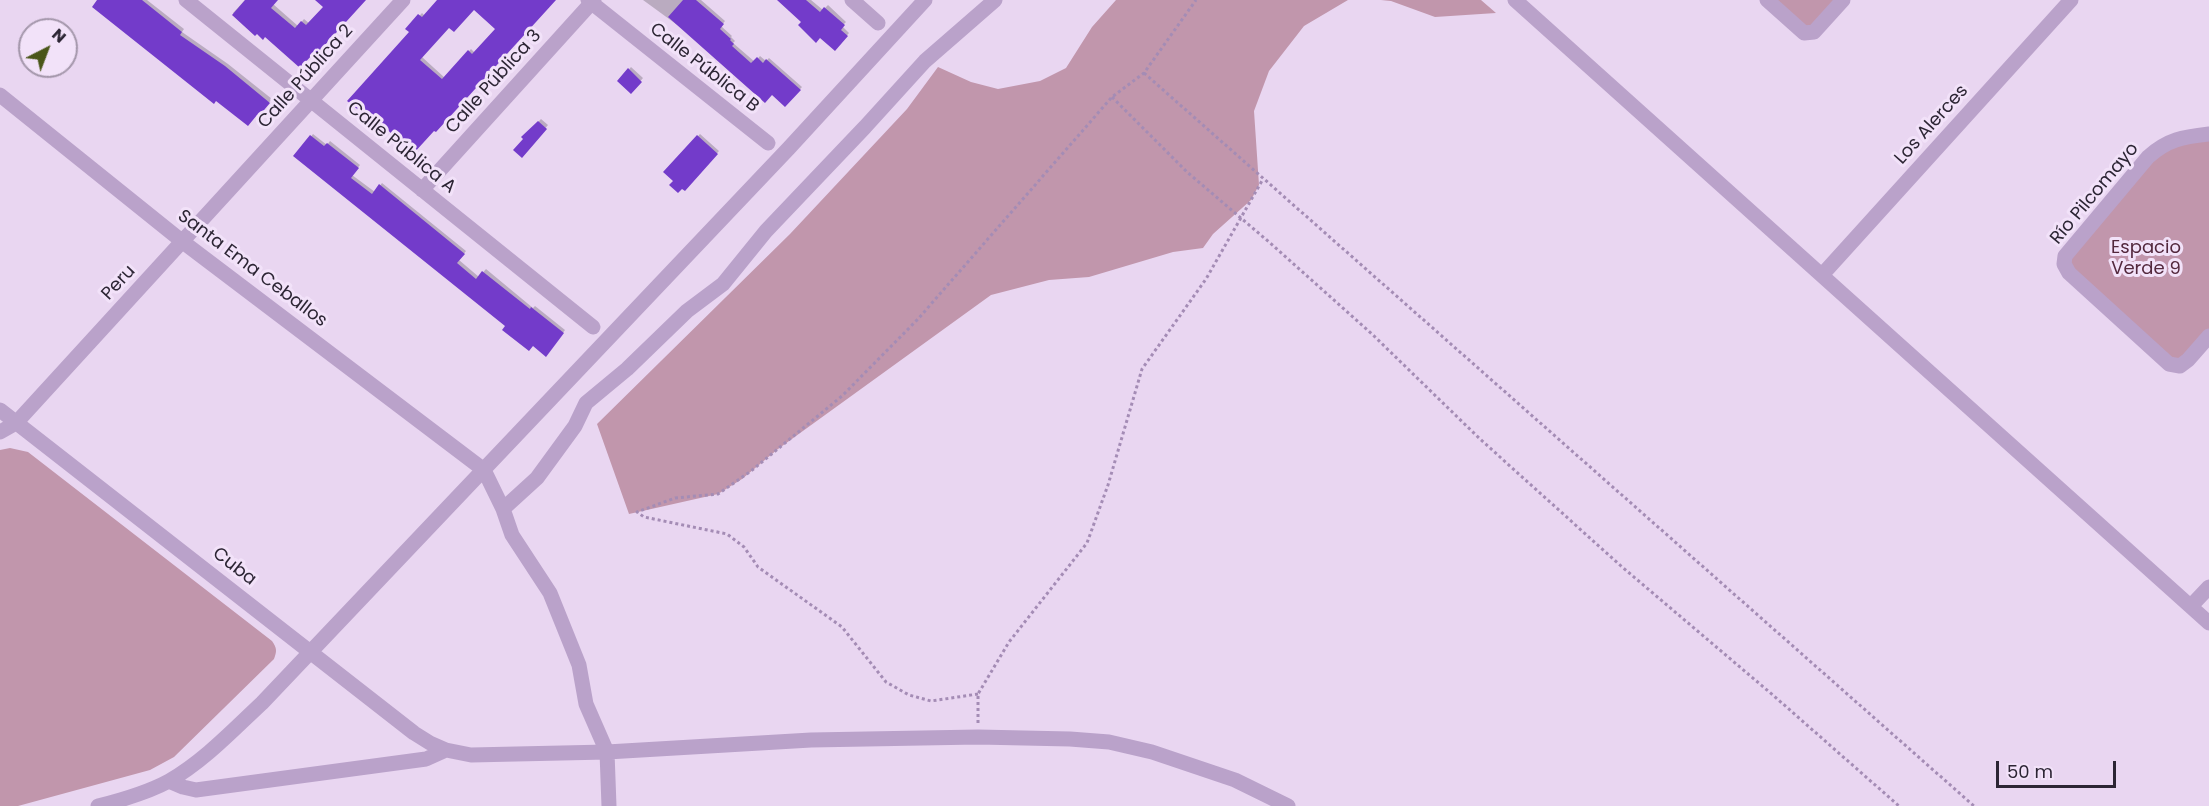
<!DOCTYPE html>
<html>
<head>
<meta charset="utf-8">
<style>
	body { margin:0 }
	#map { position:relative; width:2209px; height:806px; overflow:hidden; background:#e9d6f1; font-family:Poppins,sans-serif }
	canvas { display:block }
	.north { position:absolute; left:18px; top:18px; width:60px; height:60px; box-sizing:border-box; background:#f2e2f9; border:2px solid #a396aa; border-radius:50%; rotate:42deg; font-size:16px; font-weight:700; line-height:24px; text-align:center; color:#2c2534 }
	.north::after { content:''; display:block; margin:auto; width:21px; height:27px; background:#4a5619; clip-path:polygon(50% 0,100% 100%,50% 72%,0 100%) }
	.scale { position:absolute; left:1996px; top:761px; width:120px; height:27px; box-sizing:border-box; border:3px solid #2c2534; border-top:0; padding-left:8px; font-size:18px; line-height:21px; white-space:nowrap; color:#2c2534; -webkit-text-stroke:4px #f2e2f9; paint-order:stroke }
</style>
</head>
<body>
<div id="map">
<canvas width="2209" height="806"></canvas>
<div class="north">N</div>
<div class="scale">50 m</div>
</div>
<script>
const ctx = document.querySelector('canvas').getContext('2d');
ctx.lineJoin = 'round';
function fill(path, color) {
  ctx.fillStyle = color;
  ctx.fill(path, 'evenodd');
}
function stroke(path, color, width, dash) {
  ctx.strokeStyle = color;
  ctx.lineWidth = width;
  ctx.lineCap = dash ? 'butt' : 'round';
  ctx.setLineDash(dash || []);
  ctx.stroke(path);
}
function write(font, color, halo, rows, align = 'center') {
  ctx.font = font + ' Poppins,sans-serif';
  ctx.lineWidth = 6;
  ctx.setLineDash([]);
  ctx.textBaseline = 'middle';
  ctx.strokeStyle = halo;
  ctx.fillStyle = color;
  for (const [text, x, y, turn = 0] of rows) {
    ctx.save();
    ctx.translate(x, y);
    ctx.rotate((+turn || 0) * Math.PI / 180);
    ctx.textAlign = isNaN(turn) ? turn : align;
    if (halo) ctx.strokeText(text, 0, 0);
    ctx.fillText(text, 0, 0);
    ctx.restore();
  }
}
fill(new Path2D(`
	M1116,0H1348L1304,26L1269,71L1254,111L1259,185L1251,200L1213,234L1203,248L1173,252L1089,277L1049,280L991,295L778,449L742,479L718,494L629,514L597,424L790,234L907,109L938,67L971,82L998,89L1040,81L1066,68L1092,27Z
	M1381,0H1481L1496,13L1435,17L1391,1Z
	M1767,0H1843L1814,32Z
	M2209,134V336L2180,366L2069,273L2065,256L2148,157Z
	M10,448L28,452L272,641C277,648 277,651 274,659L174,757L150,770L18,806H0V450Z`), '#c196ac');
fill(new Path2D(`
	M99,0H147L184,29L182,32L228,64L272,99L261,112Z
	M245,0H277L273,4L298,26L304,19L310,24L325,7L321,0H364L318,52L257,32L255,34L233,13Z
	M439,0H552L438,128L411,32L408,29L422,13L425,16ZM474,8L497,29L475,53L471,49L445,78L422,57L450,26Z
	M643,0H701L725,21L721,26L732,36L731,37L735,41L733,43L755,62L760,56L766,61L769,58L802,87L785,105L772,94Z
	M779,0H811L823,10L828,5L846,22L842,26L849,33L835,49Z
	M631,67L643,78L631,92L619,81Z
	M541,119L548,125L522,156L524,137Z
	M313,134L327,145L330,141L360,165L352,175L375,192L382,183L466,251L459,260L479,277L486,269L533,308L535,306L565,330L548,353L507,325L295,156Z
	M700,134L719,151L684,189L665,172Z`), '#0003');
fill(new Path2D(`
	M97,0H142L182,32L180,35L225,66L270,103L259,116L257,115L248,126L216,101L214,104L92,7Z
	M245,0H278L271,8L295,28L301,21L306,25L323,7L315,0H366L315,56L313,54L300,68L265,37L263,40L257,34L255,36L232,15Z
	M437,0H556L436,132L434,131L413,154L376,119L374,122L347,101L409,32L405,29L418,14L422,17ZM474,10L495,29L472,54L468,50L442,79L420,60L449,28L454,32Z
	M683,0H696L724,24L720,29L731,39L730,40L734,44L732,46L751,63L757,57L763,63L766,59L801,90L785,107L772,95L765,103L668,17Z
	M777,0H806L820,12L824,7L845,25L841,30L848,36L835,51L820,38L816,43L798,25L801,22Z
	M628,68L642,82L631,94L617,81Z
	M538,121L547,129L522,158L513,150L523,139L521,137Z
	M310,135L324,146L327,143L359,168L351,178L372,194L379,184L465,254L457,263L476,279L482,271L530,309L531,307L564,333L546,357L533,346L529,351L502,330L505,326L293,156Z
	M697,135L718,154L685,191L682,189L678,193L669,185L673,181L663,172Z`), '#733bca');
stroke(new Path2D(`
	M1144,73L1974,806
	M1112,97L1187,172L1269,242L1373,335L1480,439L1621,566L1774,696L1899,806
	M978,694L931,701L909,695L886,682L842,627L758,567L744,547L727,534L644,517L637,512L675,498L718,494L751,471L842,396L918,319L1112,97L1144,73L1196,0
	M978,723V694L1009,642L1087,543L1108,485L1142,369L1206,279L1263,179`), '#a48cb5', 3, [3, 3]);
stroke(new Path2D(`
	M186,0L593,327
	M588,0L768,143
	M852,0L878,23
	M1515,0L2209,623
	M1767,0L1804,33L1814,32L1843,0
	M0,95L183,242L484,470L503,509L512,535L550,593L579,665L586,704L607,752L609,806
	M2209,134C2183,137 2168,139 2148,157L2065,256L2064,264L2069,273L2169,364L2180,366L2188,360L2209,336
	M422,190L594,0
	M1822,275L2071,0
	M0,410L414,733L430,743L446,750L471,755L607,752L811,740L978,737L1070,739L1109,742L1152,752L1235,780L1288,806
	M0,432L16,423L403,0
	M503,509L537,478L575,426L586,403L627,369L687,311L723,284L766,231L865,127L925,61L995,0
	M2191,606L2209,587
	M169,781L183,787L196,790L426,759L446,750
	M98,806C122,800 147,793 169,781C204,761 233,730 262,703L789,148L925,0`), '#baa2ca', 15);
write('18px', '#2c2534', '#f2e2f9', [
	["Calle Pública B",704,68,38],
	["Calle Pública 2",306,77,-48],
	["Calle Pública 3",494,82,-48],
	["Los Alerces",1932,125,-48],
	["Calle Pública A",401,148,39],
	["Río Pilcomayo",2095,194,-50],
	["Santa Ema Ceballos",252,269,37],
	["Peru",119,283,-47],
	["Cuba",234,567,38]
]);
write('18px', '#53283d', '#f2e2f9', [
	["Espacio",2146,248],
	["Verde 9",2146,269]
]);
</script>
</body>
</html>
